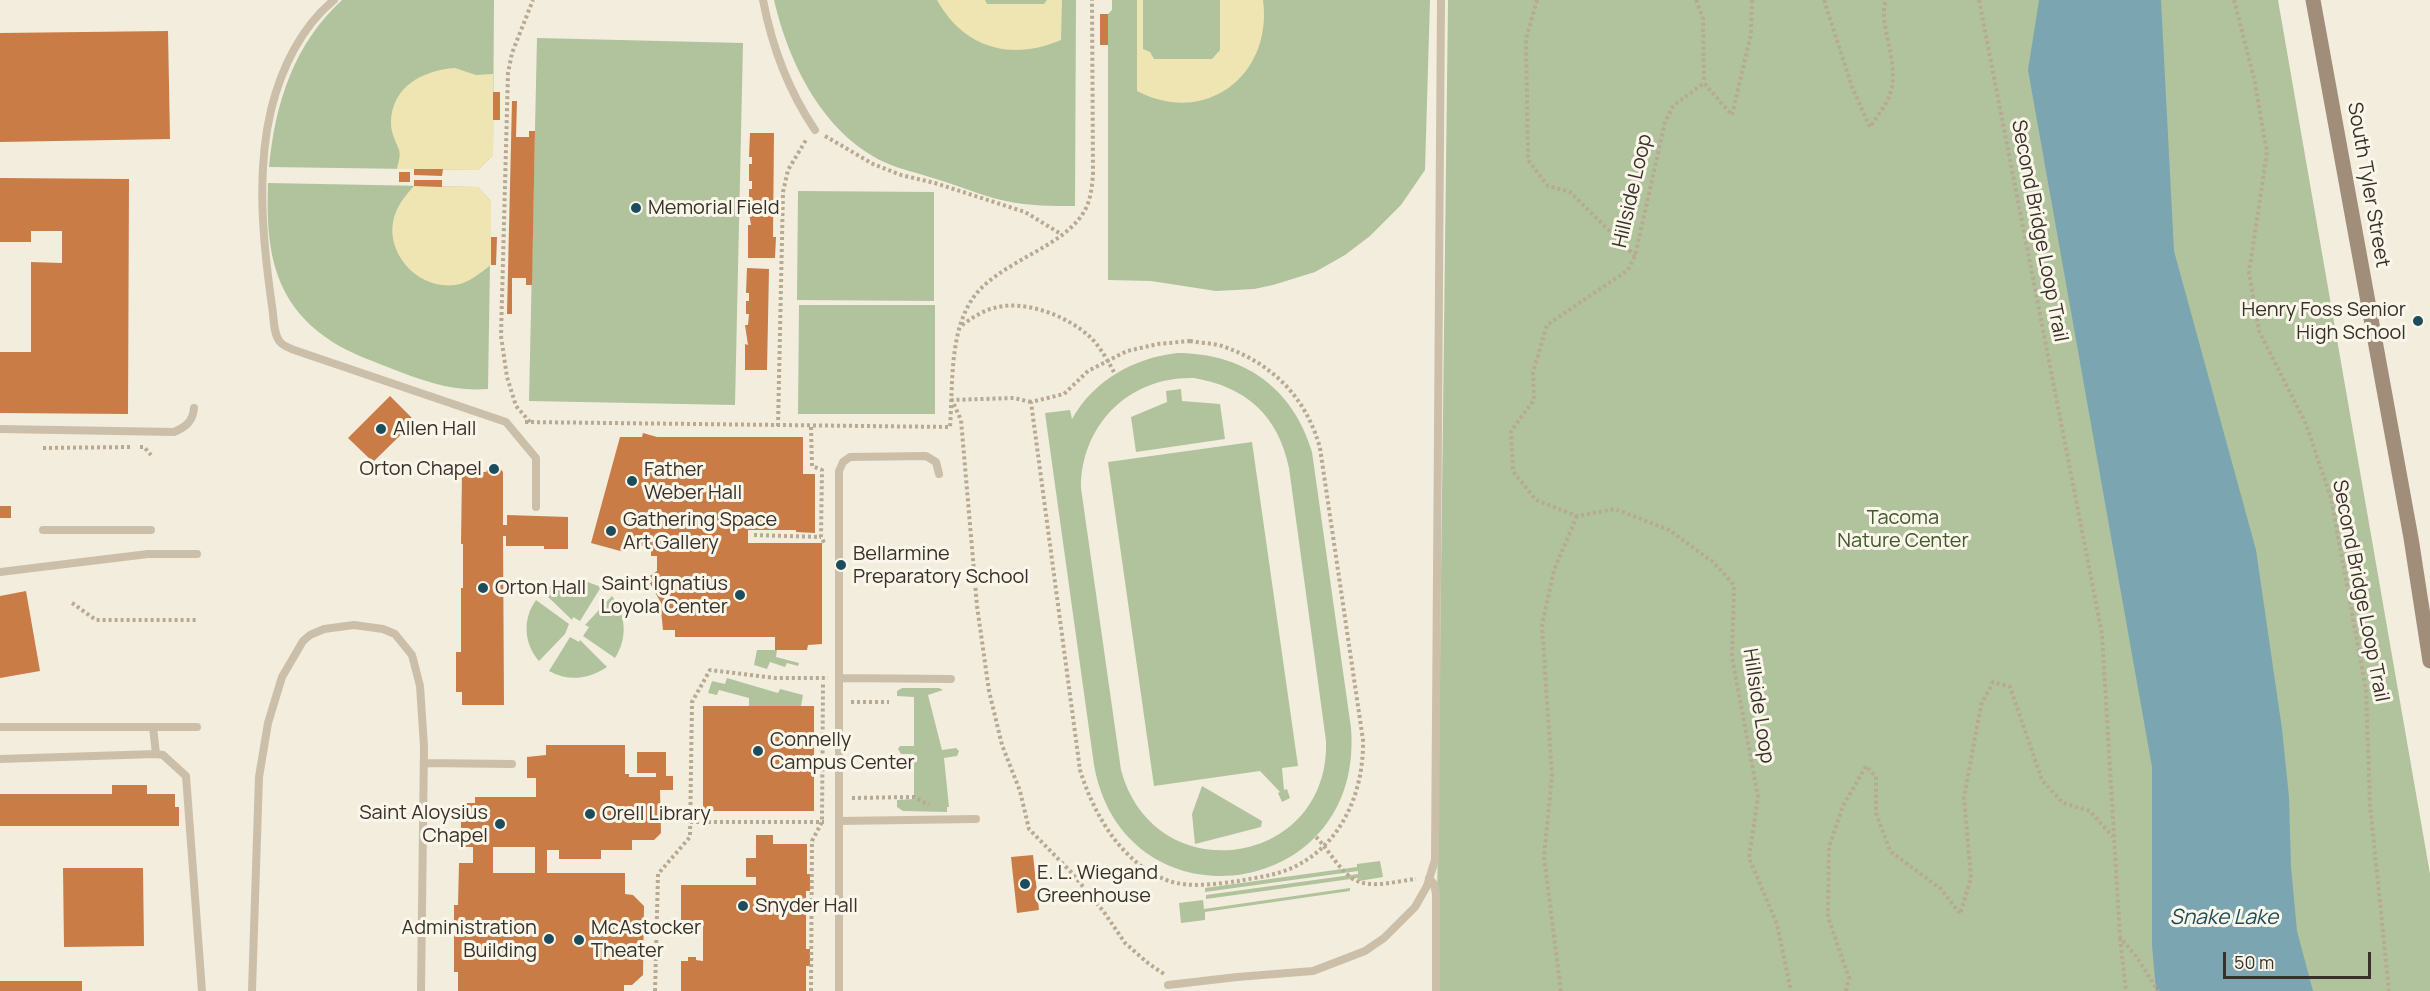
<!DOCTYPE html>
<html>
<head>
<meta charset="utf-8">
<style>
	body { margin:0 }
	#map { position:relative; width:2430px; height:991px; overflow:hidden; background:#f3eddd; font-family:Manrope,sans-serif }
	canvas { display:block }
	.scale { position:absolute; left:2223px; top:952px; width:148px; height:27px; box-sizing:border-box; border:3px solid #393129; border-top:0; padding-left:8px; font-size:18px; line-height:21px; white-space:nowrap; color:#393129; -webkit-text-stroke:4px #faf6ea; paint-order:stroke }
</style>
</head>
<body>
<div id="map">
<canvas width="2430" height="991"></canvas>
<div class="scale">50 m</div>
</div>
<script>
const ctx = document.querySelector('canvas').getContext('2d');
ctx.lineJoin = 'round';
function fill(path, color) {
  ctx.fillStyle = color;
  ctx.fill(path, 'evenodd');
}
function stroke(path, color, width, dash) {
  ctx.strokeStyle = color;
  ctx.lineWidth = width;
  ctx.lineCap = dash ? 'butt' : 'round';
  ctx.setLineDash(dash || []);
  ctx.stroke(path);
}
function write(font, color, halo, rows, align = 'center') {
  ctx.font = font + ' Manrope,sans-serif';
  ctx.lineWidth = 6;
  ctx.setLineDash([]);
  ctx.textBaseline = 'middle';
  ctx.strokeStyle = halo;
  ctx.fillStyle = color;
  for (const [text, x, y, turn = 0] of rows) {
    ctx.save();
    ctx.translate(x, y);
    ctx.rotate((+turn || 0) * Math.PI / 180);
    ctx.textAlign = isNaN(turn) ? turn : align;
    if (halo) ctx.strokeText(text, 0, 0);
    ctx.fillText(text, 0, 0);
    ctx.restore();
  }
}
fill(new Path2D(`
	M342,0H494L493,155L478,170L269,167C275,103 294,44 342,0Z
	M774,0H1076L1075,206C1052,206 1029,206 1006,201C982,196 960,186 936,179C919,173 901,170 884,162C823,133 789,64 774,0Z
	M1112,0H1430L1425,170L1401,205L1370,236L1345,255L1315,272L1273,285L1254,289L1216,291L1151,281L1108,280V14L1112,10Z
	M1448,0H2278L2430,874V991H1436Z
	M537,38L743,43L735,405L529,401Z
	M268,183L478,187L491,201L488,389C453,392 423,381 390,368C368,359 343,351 324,336C271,297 266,244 268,183Z
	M798,191L934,192V301L797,300Z
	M799,305H935V414H798Z
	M1177,353C1244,353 1293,388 1312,452L1351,728C1365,902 1124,933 1094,765L1045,413L1070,410L1072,419C1094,380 1134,358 1177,353ZM1194,378C1246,387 1278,415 1289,468L1326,741C1330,868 1154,893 1121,770L1081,488C1081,424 1130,376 1194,378Z
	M1181,389L1182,401L1220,404L1225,439L1136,452L1131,417L1167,402L1166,391Z
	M1252,442L1298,766L1282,768L1284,790L1287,789L1290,798L1282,802L1278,793L1280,792L1260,771L1154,786L1108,462Z
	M569,581H585L601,587L580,621L573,617L572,620L543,592L552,586Z
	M612,596C626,615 628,638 615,658L583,636L589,627L585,625Z
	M536,600L569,624L565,634L539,661C524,644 522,619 536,600Z
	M570,637L579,642L580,640L607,667C589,679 569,682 549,671Z
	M757,650H777L776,657L799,663L798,666L787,663L785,667L770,662L767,669L754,665Z
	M727,678L778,693L780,689L803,695L801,706H749V698L719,690L717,695L708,693L712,681L725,684Z
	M902,688H939L943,690L928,695L942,750L956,748L959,751L957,756L944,758L949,807H947V812L903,811L897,807V800L914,799V754H901L898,749L900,746H914V697L897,696V691Z
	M1202,786L1262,821L1261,827L1195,844L1192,814Z
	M1380,861L1383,877L1359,881L1358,878L1206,899V895L1358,874V871L1205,892V888L1357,867V864Z
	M1350,888V891L1205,912V920L1181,923L1179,903L1203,900L1204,909Z`), '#b0c39d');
fill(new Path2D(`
	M937,0H985L987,4H1044L1047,0H1062L1061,40C1012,61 964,49 937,0Z
	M1137,0H1143V49L1150,52L1154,59H1212L1220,50V0H1263C1273,75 1206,127 1137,91Z
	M455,68L476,75L493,74V155L478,170L397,169C398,163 401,156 399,150C396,141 391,134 391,123C391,87 423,70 455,68Z
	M414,186L478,187L491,201V265C480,273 469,283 455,285C420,290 387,256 393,222C396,207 404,197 414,186Z`), '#efe5b3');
fill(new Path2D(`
	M2039,0H2161L2174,251L2256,550L2282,729L2289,797L2291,867L2297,931L2313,991H2156L2152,945V767L2028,70Z`), '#7ba6b1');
fill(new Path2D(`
	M1100,14H1108V45H1100Z
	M168,31L170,139L0,142V33Z
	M493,92H500V120H493Z
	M512,101H517L516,137H529V131H535L532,285H526V278H512V314H507Z
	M750,133H774L773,237H776L775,258H748V225H751L749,213H751V204H749V189H752V181H749V164H752V157H749Z
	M414,169H443L442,176L414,175Z
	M399,172H410V182H399Z
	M0,178L129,179L128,414L0,413V352H31V262L62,263V231H31V242H0Z
	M414,180H442V187L414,186Z
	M491,237H497L496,265H491Z
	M747,268L769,269L767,370H745V344L748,345L745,325H748L749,314H746V301H749V293H746Z
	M390,396L415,421L373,462L348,438Z
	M643,433L657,437H803V474H815V533L796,532V530H748V543H822V644L808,645L807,650H775V637H675V630H663L660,601L647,578L657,571V556H651V549L648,546L625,545L624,552L591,543L620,437H642Z
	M490,465H497L503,472V525H507V515L568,517V549H544V546H506V536H503L504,705H462V692H456V652H461V588H463V544H461L462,472H486Z
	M0,506H11V518H0Z
	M26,591L40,671L0,678V596Z
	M703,706H814V811H703Z
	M546,745H625V774H629V777H656V773H637V752H666V776H673V790H660L661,833L654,840H632V850H601V859H559V850H547V873H625V894L633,895L644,906L643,975L632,985H624V991H458V972H454V905H458L459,863H473V847H461V803H475V797H536V778H527V757L546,755ZM493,847H535V873H493Z
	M112,785H147V794H175V807H179V826H0V794H112Z
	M756,835H773V844H807V874H810V891H806V949H810V966H806V991H681V961H688V957H696V960L703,961V920H697V924L688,923V920H681V885H756V877H746V858H756Z
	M1033,855L1039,910L1017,913L1011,857Z
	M63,868H143L144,946L64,947Z
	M0,981H82V991H0Z`), '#c97c46');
stroke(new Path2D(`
	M1537,0L1526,39L1528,160L1548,186L1570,192L1635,256
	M1696,0L1703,19L1704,83
	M1752,0L1751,34L1732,115L1704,83L1673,106L1665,122L1635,256L1628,270L1547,325L1533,372L1534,400L1511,431L1513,471L1536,500L1577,516L1615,509L1669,530L1713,562L1734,585L1732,657L1758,797L1749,858L1777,924L1791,991
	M1824,0L1852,87L1870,127C1876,117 1887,105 1890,94C1901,63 1877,24 1886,0
	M1979,0L2102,634L2120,937L2138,959L2158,991
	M2234,0L2254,78L2267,152L2249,273L2259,331L2306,424L2331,498L2366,690L2370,804L2389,991
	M825,136L873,164L901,175L935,183L1025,212L1061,234
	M962,325C972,318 982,311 994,308C1024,299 1067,316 1089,336C1100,346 1108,361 1115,374
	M1190,341C1200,343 1212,343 1222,346C1272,363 1306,397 1320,448L1363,740C1364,794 1340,849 1287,870C1271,876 1254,878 1238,881C1217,884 1190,888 1169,881C1122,864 1094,815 1080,770L1031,402L1064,394L1088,371L1127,351L1158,344Z
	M1031,402L1014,398L952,400L961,420L977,606L989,691L1002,745L1020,791L1029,829L1071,872L1104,912L1125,943L1149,964L1164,974
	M525,422L950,427C953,387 949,336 971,301C995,262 1064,249 1085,210C1091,199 1092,186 1093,174L1092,0
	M530,422L516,406L507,377L501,336L508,73L512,53L533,0
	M778,426L783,192L788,170L806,140
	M811,427L812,466L822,470L821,537L825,544
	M140,447H144L151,455
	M43,448L130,447
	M754,535L821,537
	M72,603L96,620H197
	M851,702H889
	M852,798L914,797L929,805
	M690,822H824
	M1316,837C1327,848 1335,863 1347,874C1364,892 1394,881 1416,879
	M2120,938L2126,991
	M655,991L658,874L690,837L692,702L710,670L775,678H828
	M811,991L812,841L822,822L823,683
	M1561,991L1544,857L1552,776L1542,625L1554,570L1577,516
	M1846,991L1849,978L1828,917L1829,847L1843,806L1866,766L1876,777V813L1890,851L1941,889L1960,914L1971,878L1964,797L1981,705L1993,682L2010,687L2042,780L2063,803L2090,811L2113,837`), '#b8a993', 4, [3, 3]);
stroke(new Path2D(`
	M334,0C301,27 281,69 271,110C256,173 263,243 272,306C274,317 273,334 280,342C284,347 294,350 300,352L506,422L536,458V507
	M763,0C772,47 788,90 815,130
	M0,429L174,432C186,427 193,421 194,408
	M43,530H151
	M0,572L148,554H197
	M839,678L951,679
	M0,727H197
	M153,727L156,754
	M0,759L156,754L163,755L186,776L202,991
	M424,763L512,764
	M839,821L976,819
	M1429,878L1434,884L1436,894V991
	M1168,985L1237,977L1313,971L1365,951L1384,938L1415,907L1427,886L1435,860L1441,0
	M252,991L259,777L268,723L282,677L303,641L310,635L324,629L354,625L383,629L395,634L412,655L420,686L424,746L421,991
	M839,991V471L843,462L850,457L926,456L936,462L939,474`), '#ccbfa9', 8);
stroke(new Path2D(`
	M2313,0L2411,538L2430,661`), '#a08e7a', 15);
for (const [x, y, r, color] of [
	[636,208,6,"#1d4d5c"],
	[2418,321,6,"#1d4d5c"],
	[381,429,6,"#1d4d5c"],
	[494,469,6,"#1d4d5c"],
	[632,481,6,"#1d4d5c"],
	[611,531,6,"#1d4d5c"],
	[841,565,6,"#1d4d5c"],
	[483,588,6,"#1d4d5c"],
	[740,595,6,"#1d4d5c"],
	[758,751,6,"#1d4d5c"],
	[590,814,6,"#1d4d5c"],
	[500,824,6,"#1d4d5c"],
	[1025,884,6,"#1d4d5c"],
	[743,906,6,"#1d4d5c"],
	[549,939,6,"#1d4d5c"],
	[579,940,6,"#1d4d5c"]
]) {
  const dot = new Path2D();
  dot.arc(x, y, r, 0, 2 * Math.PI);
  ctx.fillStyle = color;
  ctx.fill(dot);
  stroke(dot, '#faf6ea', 2);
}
write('20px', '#393129', '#faf6ea', [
	["South Tyler Street",2368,185,80],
	["Hillside Loop",1633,191,-77],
	["Second Bridge Loop Trail",2039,231,79],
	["Second Bridge Loop Trail",2360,591,79],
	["Hillside Loop",1758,706,81]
]);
write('20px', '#393129', '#faf6ea', [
	["Memorial Field",648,208],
	["Henry Foss Senior",2406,310,"right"],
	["High School",2406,333,"right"],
	["Allen Hall",393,429],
	["Orton Chapel",482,469,"right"],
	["Father",644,470],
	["Weber Hall",644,493],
	["Gathering Space",623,520],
	["Art Gallery",623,543],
	["Bellarmine",853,554],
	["Preparatory School",853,577],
	["Saint Ignatius",728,584,"right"],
	["Loyola Center",728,607,"right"],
	["Orton Hall",495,588],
	["Connelly",770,740],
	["Campus Center",770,763],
	["Saint Aloysius",488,813,"right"],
	["Chapel",488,836,"right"],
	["Orell Library",602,814],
	["E. L. Wiegand",1037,873],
	["Greenhouse",1037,896],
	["Snyder Hall",755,906],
	["Administration",537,928,"right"],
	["Building",537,951,"right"],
	["McAstocker",591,928],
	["Theater",591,951]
], 'left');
write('20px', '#40582c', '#faf6ea', [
	["Tacoma",1903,518],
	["Nature Center",1903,541]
]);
write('italic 21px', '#1d4d5c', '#faf6ea', [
	["Snake Lake",2224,918]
]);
</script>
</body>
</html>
